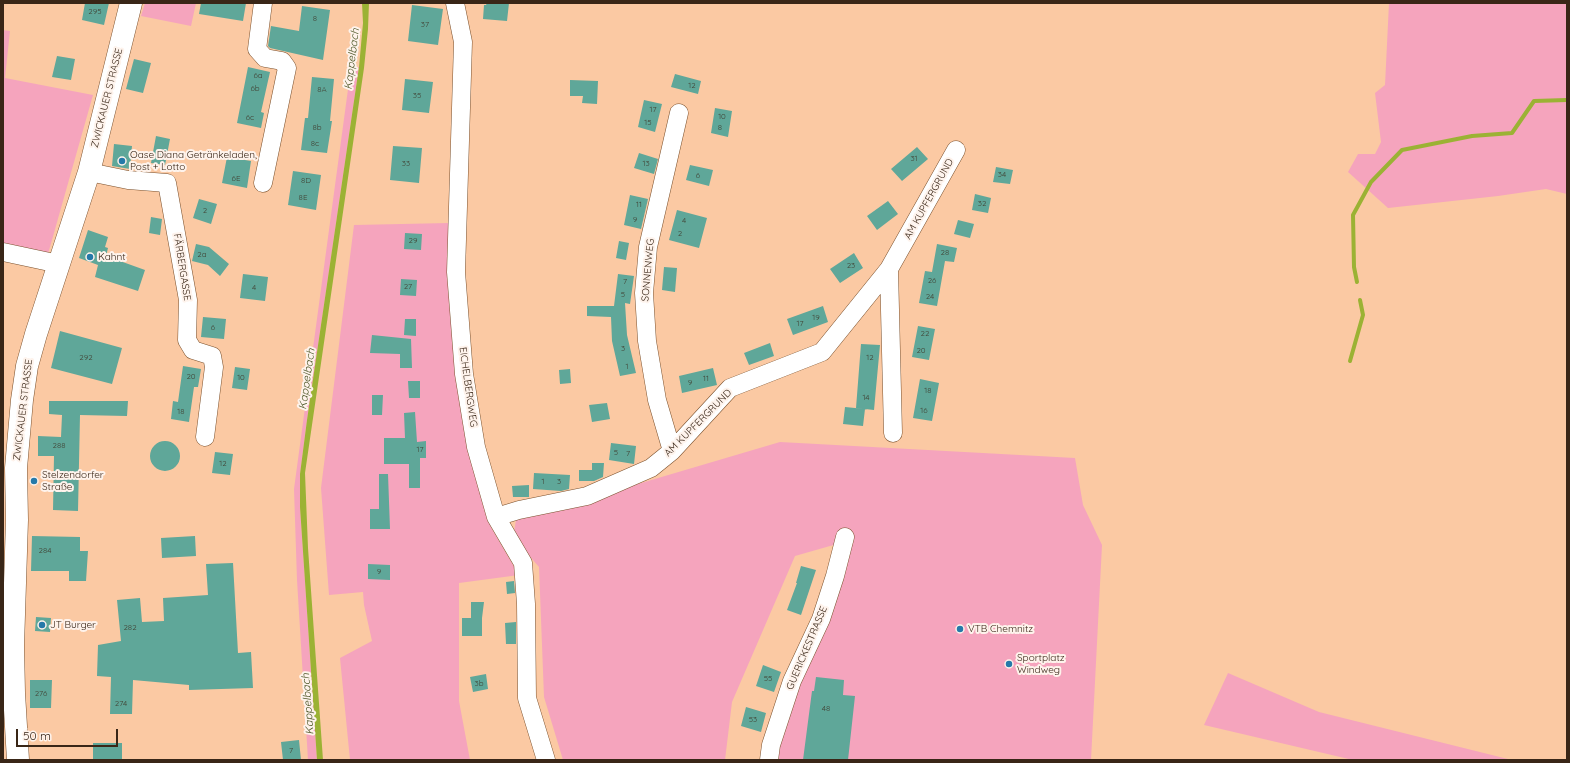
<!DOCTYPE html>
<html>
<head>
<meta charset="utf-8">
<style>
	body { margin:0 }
	#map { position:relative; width:1570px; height:763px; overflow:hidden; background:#fbc9a3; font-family:Quicksand,sans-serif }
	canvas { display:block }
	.frame { position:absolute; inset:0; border:4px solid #392617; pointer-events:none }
	.scale { position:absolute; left:16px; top:729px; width:102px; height:18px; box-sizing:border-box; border:2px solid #392617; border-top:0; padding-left:5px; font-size:12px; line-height:14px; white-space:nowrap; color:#392617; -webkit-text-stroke:3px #fef3ec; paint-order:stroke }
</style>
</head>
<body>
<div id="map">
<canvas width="1570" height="763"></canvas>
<div class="frame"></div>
<div class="scale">50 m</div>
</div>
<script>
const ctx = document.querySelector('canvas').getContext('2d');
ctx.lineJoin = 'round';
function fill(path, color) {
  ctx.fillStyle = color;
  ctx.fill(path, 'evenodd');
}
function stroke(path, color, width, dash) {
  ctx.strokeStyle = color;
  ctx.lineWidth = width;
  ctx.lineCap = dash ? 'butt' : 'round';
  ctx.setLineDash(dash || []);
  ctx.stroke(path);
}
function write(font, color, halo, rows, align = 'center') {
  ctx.font = font + ' Quicksand,sans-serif';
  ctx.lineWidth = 4;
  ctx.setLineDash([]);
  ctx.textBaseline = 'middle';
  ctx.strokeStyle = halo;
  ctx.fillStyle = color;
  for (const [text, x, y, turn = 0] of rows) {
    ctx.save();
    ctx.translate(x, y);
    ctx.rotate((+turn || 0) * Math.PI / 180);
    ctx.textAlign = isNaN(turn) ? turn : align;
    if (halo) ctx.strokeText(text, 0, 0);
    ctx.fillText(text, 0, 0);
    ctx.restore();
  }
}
fill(new Path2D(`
	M145,3H196L191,26L141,16Z
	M1389,3H1567V194L1546,189L1498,196L1388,208L1348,172L1358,154H1375L1381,142L1375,93L1385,85Z
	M3,30L10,31L5,78L93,95L48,254L3,245Z
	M351,67H359L307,420L300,474V507L317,760H308L297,580L294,489Z
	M449,223L491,527L519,575L459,583V701L470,760H350L340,658L372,641L364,605L363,592L329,595L321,488L354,225Z
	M780,442L1075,458L1083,505L1102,545L1091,760H776L837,544L795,556L732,702L725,760H563L544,697L539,567L520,545L514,532L516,520Z
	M1228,673L1319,712L1512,760H1353L1204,725Z`), '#f5a4bd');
fill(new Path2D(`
	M362,3H369L368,29L364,68L305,473L308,548L323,760H317L300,507V474L307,420L359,67L363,23Z`), '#9bb234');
stroke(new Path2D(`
	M1357,282L1354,267L1353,215L1371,182L1402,150L1472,136L1512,133L1534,101L1567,100
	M1350,361L1363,315L1360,300`), '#9bb234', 4);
fill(new Path2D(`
	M85,3H109L104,25L82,20Z
	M201,3H246L243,21L199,14Z
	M487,3H509L507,21L483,19L484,5H486Z
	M412,5L443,9L438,45L408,41Z
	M302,6L330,10L323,60L270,48L268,46L271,26L299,31Z
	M57,56L75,59L71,80L52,77Z
	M134,59L151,63L143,93L126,89Z
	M248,67L270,72L261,112L264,113L261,128L237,123Z
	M675,74L701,81L698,94L671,87Z
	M312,77L334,79L330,121H332L327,153L301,150L305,118H308Z
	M405,79L433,82L429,113L402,110Z
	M570,80L598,81L597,104L582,103L583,96H570Z
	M644,100L662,104L655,132L638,127Z
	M715,108L732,111L728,137L711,133Z
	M156,136L170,139L165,165L151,163Z
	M114,144L132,146L130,169L112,166Z
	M393,146L422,148L419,183L390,180Z
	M917,147L928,159L902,181L891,169Z
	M639,153L658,159L654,174L634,168Z
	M227,157L251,161L247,188L222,183Z
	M690,165L713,170L709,186L686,180Z
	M996,167L1013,170L1010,184L993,182Z
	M293,171L321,175L316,210L288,205Z
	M975,194L991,198L988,213L972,210Z
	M630,195L648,199L641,229L624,225Z
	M199,199L217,204L211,224L193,218Z
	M888,201L898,214L877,230L867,216Z
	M677,210L707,218L699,248L669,240Z
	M151,217L162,219L160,235L149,233Z
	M958,220L974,224L970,238L954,234Z
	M88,230L108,237L105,247L108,248L106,256L145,270L138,291L95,277L98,265L79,258Z
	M405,233L422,234L421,250L404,249Z
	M619,241L629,243L626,260L616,258Z
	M196,244L209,247L229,264L220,276L208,265L192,261Z
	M937,244L957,248L954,262L945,261L937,306L919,303L925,271L932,272Z
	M854,253L863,268L840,283L830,269Z
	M664,267L677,268L675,292L662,290Z
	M243,274L268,277L265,301L240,298Z
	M618,274L634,276L630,304L625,303L627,335L636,373L620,376L612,341L611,317L587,316V306H614Z
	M401,279L417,280L416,296L400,295Z
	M823,306L828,322L793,335L787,319Z
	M203,317L226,319L224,339L201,337Z
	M405,319H416V336L404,335Z
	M918,326L935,329L929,360L912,357Z
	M60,331L122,348L112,384L51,368Z
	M372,335L411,339L412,368H400V354L370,353Z
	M770,343L774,356L749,365L744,353Z
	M861,344L880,345L874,410L856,408Z
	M183,366L201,369L198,387H194L189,422L171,419L173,401L178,402Z
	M235,367L250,369L247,390L232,388Z
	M713,368L717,385L682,393L679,376Z
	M570,369L571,383L560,384L559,370Z
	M920,379L939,383L932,421L913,418Z
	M408,381H420V398H409Z
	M372,395H383L382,415H372Z
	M49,401H128L127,416L80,415L78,511L53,510L54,456H38V436L61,437L62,415L49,414Z
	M607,403L610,419L592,422L589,405Z
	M845,407L865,409L863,426L843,424Z
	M415,412L417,442L426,441V458H420V488H409V464H384V438H405L404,413Z
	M150 456a15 15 0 1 1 30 0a15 15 0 1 1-30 0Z
	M611,443L636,446L634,464L609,460Z
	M215,452L233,454L230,475L212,473Z
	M592,463H604L603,477L594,481H579V470H592Z
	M534,473L570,475L569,489L561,491L533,489Z
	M379,474H388L390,529H370V509H379Z
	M529,485V497H513L512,486Z
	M32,536L80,537V551H88L86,581H69V571H31Z
	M195,536L196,556L162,558L161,538Z
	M233,563L238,653L251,652L253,688L189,690V685L133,680L132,714H110L111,677L97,676L98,645L121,641L117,600L140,598L142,622L164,621L163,598L208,595L206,564Z
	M368,564L390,565V580L368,579Z
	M801,566L816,570L801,615L787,610L797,583H796Z
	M514,581L515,593L507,594L506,582Z
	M471,602H484L482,618V636H462V618H471Z
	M36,617L51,618L50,632L35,631Z
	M516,622V644H506L505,623Z
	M763,665L781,672L774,692L756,686Z
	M486,674L488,689L473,692L470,677Z
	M816,677L844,680L843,695L855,696L848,760H803L812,691H814Z
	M30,680H52L51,708H30Z
	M746,707L766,713L761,732L741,726Z
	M299,740L301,760H283L281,742Z
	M93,743H122V760H93Z`), '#5fa799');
const minor = new Path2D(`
	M455,3L463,42L456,272L464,374L476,447L496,517L523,563L526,604L527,698L546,760
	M89,172L128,180L167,183L188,300L187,340L193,350L212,356L214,367L205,437
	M263,183L287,68L282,61L265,58L257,49L263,3
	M3,252L59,264
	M889,269L893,433
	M672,451L657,400L647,341L644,293L648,247L679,113
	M496,517L519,510L587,496L651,468L672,451L730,388L822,352L889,269L956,150
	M769,760L771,745L792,681L821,619L835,576L845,537`);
const major = new Path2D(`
	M18,760L14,693L13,646L17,520L16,468L22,400L27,366L36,334L89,172L131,3`);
stroke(minor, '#7b512d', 19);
stroke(major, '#7b512d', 23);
stroke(minor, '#fff', 18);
stroke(major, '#fff', 22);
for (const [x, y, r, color] of [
	[122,161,4,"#2579a9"],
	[90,257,4,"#2579a9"],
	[34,481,4,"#2579a9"],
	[42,625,4,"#2579a9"],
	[960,629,4,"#2579a9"],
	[1009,664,4,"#2579a9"]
]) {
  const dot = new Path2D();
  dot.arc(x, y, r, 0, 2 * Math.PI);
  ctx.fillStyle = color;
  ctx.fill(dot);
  stroke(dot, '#fef3ec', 1.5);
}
write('8px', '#424638', null, [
	["295",95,12],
	["8",315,19],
	["37",425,25],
	["6a",258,76],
	["12",692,86],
	["6b",255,89],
	["8A",322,90],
	["35",417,96],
	["17",653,110],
	["10",722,117],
	["6c",250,118],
	["15",648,123],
	["8b",317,128],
	["8",720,128],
	["8c",315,144],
	["31",914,159],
	["33",406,164],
	["13",646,164],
	["34",1002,175],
	["6",698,176],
	["6E",236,179],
	["8D",306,181],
	["8E",303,198],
	["32",982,204],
	["11",639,205],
	["2",205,211],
	["9",635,220],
	["4",684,221],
	["2",680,234],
	["29",413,241],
	["28",945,253],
	["2a",202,255],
	["23",851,266],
	["26",932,281],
	["7",625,282],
	["27",408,287],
	["4",254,288],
	["5",623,295],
	["24",930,297],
	["19",816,318],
	["17",800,324],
	["6",213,328],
	["22",925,334],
	["3",623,349],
	["20",921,351],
	["292",86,358],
	["12",870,358],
	["1",627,367],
	["20",191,377],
	["10",241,378],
	["11",706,379],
	["9",690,383],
	["18",928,391],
	["14",866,398],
	["16",924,411],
	["18",181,412],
	["288",59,446],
	["17",420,450],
	["5",616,453],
	["7",628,454],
	["12",223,464],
	["1",543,482],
	["3",559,482],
	["284",45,551],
	["9",379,572],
	["282",130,628],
	["55",768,679],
	["3b",479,684],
	["276",41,694],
	["274",121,704],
	["48",826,709],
	["53",753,720],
	["7",291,751]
]);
write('10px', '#392617', '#fef3ec', [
	["ZWICKAUER STRASSE",107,98,-76],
	["AM KUPFERGRUND",929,199,-61],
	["FÄRBERGASSE",182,267,81],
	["SONNENWEG",648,270,-85],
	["EICHELBERGWEG",468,387,82],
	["ZWICKAUER STRASSE",23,410,-83],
	["AM KUPFERGRUND",698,423,-45],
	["GUERICKESTRASSE",807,648,-67]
]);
write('10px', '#392617', '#fef3ec', [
	["Oase Diana Getränkeladen,",130,155],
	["Post + Lotto",130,167],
	["Kahnt",98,257],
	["Stelzendorfer",42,475],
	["Straße",42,487],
	["JT Burger",50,625],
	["VTB Chemnitz",968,629],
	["Sportplatz",1017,658],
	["Windweg",1017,670]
], 'left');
write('italic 11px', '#4b5525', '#fef3ec', [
	["Kappelbach",352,59,-83],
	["Kappelbach",307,379,-82],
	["Kappelbach",308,704,-94]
]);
</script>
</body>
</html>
